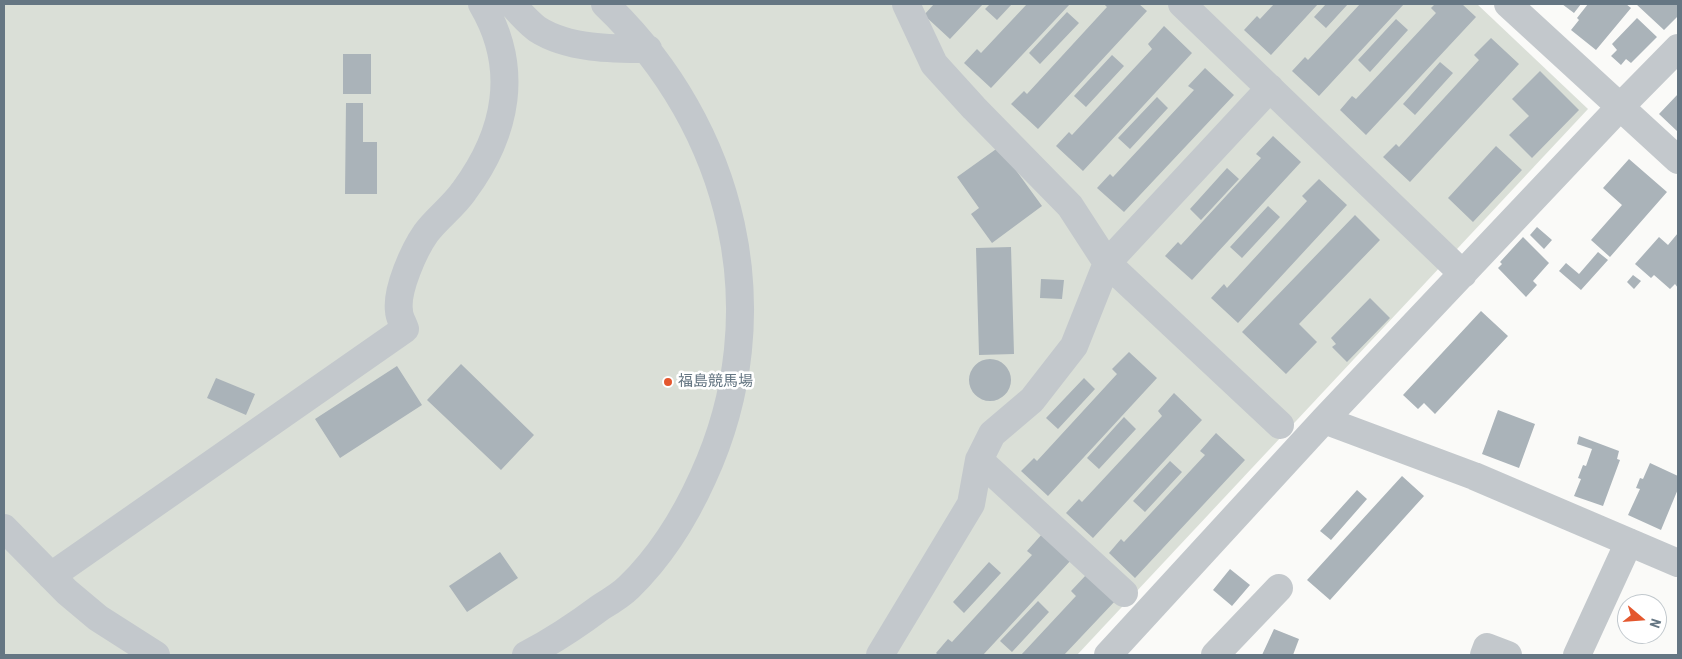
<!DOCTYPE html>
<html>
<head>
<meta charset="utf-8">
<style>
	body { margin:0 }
	#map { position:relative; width:1682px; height:659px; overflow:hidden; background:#fafaf8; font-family:"Roboto Condensed",sans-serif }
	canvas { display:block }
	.frame { position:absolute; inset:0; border:5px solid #657683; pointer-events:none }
	.north { position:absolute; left:1617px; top:594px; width:50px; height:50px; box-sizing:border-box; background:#fff; border:1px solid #c1c8cd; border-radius:50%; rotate:108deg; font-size:14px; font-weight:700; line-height:20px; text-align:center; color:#657683 }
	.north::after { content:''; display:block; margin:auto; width:18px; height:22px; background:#e4572e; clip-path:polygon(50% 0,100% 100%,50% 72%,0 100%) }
</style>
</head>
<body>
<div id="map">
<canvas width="1682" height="659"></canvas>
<div class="frame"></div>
<div class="north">N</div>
</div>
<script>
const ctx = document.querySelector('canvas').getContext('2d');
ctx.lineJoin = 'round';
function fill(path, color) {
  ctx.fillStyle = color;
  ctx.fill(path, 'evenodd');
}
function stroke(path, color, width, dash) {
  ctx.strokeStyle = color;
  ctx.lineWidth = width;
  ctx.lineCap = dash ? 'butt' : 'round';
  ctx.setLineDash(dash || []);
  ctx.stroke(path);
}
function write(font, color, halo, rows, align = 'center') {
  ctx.font = font + ' "Roboto Condensed","Noto Sans JP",sans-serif';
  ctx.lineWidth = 5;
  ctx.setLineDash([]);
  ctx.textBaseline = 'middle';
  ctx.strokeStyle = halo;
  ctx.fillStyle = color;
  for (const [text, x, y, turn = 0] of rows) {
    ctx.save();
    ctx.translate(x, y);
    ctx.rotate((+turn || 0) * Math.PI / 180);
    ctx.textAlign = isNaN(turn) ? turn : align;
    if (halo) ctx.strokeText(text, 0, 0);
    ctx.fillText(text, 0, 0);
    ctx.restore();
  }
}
fill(new Path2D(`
	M4,4H1477L1588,109L1077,655H4Z`), '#dadfd7');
fill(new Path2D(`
	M934,4H983L950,39L924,15Z
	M990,4H1012L997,20L985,9Z
	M1027,4H1070L991,88L964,63L977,49L981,53Z
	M1104,4H1139L1147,11L1038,129L1011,104L1024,91L1027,94L1107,7Z
	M1274,4H1318L1271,55L1244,30L1257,16L1260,19Z
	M1326,4H1348L1326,28L1314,17Z
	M1360,4H1404L1319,96L1292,71L1305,57L1308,60Z
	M1435,4H1462L1476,17L1366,135L1340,110L1352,96L1356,99L1436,13L1431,8Z
	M1562,4H1581L1574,13Z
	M1588,4H1626L1631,8L1596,50L1571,30L1579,20L1577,18Z
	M1636,4H1678V16L1664,30Z
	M1067,12L1079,23L1040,64L1029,53Z
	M1637,18L1657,37L1631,63L1626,59L1621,65L1611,56L1617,50L1612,44Z
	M1396,19L1408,30L1370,72L1358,60Z
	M1164,26L1192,53L1083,171L1056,146L1069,132L1072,135L1152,49L1148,44Z
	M1491,38L1519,64L1410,182L1383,157L1396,144L1399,147L1479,60L1474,55Z
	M343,54H371V94H343Z
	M1112,55L1124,66L1086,107L1074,96Z
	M1440,62L1453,73L1415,115L1403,104Z
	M1205,68L1234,95L1124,212L1097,188L1110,174L1113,177L1194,90L1188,86Z
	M1540,71L1579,110L1532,158L1509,135L1529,116L1512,99Z
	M1678,94V132L1659,114Z
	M1157,97L1168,108L1130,149L1118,138Z
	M346,103H363V142H377V194H345Z
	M1273,136L1301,162L1192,280L1165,256L1178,242L1181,245L1261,158L1256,154Z
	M1496,146L1522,170L1473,222L1448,198Z
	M999,147L1042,206L992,243L971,214L979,208L957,177Z
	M1629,159L1667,192L1610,257L1591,240L1622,205L1603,188Z
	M1227,168L1239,179L1201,220L1190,209Z
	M1319,179L1347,205L1238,323L1211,298L1224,284L1227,288L1307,201L1302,196Z
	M1268,206L1280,217L1242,258L1230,247Z
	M1355,215L1380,240L1299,324L1317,342L1286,374L1242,332Z
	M1537,227L1552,240L1544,249L1530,235Z
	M1678,233V288L1675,284L1670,289L1654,275L1651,278L1635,264L1659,237L1668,245Z
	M1523,237L1549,263L1533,281L1537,285L1526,297L1498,268L1502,264L1500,262Z
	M1011,247L1014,354L979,355L976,248Z
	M1598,252L1608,260L1581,290L1559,271L1566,263L1579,274Z
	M1633,275L1641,281L1634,289L1627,282Z
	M1041,279L1064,280L1062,299L1040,298Z
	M1370,298L1390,318L1347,362L1332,347L1336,344L1331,338Z
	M1481,311L1508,336L1435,414L1424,403L1418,409L1403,395Z
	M1129,352L1157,378L1048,496L1021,471L1034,458L1037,461L1117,374L1112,369Z
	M969 380a21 21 0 1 1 42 0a21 21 0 1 1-42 0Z
	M461,364L534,435L501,470L427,400Z
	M397,366L422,405L340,458L315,419Z
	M216,378L255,394L246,415L207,398Z
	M1084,378L1095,389L1058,429L1046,418Z
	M1174,393L1202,420L1093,538L1066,513L1079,499L1082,502L1162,416L1158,411Z
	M1498,410L1535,424L1519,468L1482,454Z
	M1124,417L1136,429L1099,469L1087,458Z
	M1216,433L1245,460L1135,578L1109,553L1121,539L1124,542L1205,455L1200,451Z
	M1579,436L1619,451L1617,459L1620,460L1603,506L1574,496L1581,479L1578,478L1583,465L1586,466L1592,449L1577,444Z
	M1170,461L1182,472L1145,512L1133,501Z
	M1650,463L1678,476V489L1661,530L1628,515L1640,489L1636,488L1640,478L1643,479Z
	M1402,476L1424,496L1330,600L1307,580Z
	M1357,490L1367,499L1331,540L1320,531Z
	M1043,533L1072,559L983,655H938L936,653L948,639L952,642L1032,555L1027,551Z
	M500,552L518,578L467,612L449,586Z
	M989,562L1001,573L964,613L953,602Z
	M1230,569L1250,585L1232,606L1213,590Z
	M1087,574L1116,600L1064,655H1021L1076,596L1071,591Z
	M1038,601L1049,612L1012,652L1000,641Z
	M1274,629L1299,639L1293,655H1262Z`), '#aab3b9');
stroke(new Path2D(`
	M512,4C519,12 528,22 537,29C568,49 613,49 648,49
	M906,4L934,64L974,108L1070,206L1107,263L1280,425
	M1182,4L1463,274
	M1508,4L1678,160
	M1324,420L1474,476L1678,563
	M979,460L1124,593
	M4,528L67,592L98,618L156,655
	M51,576L405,329C403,323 399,317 399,311C396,290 414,250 426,233C437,218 453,207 464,191C507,133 520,68 482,4
	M526,655C553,641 577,625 601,607C611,601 621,595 629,587C661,556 685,517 703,477C779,312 734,127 605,4
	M880,655L971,504L979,460L992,434L1032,400L1074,346L1107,263L1270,88
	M1108,655L1324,420L1620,107L1678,48
	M1215,655L1279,588
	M1484,655L1487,647L1508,655
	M1577,655L1629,542`), '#c3c8cc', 28);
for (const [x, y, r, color] of [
	[668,382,5,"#e4572e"]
]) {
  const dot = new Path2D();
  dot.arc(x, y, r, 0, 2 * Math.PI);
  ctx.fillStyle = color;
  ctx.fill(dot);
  stroke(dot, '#fff', 2);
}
write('15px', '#657683', '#fff', [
	["福島競馬場",678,382]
], 'left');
</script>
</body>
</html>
